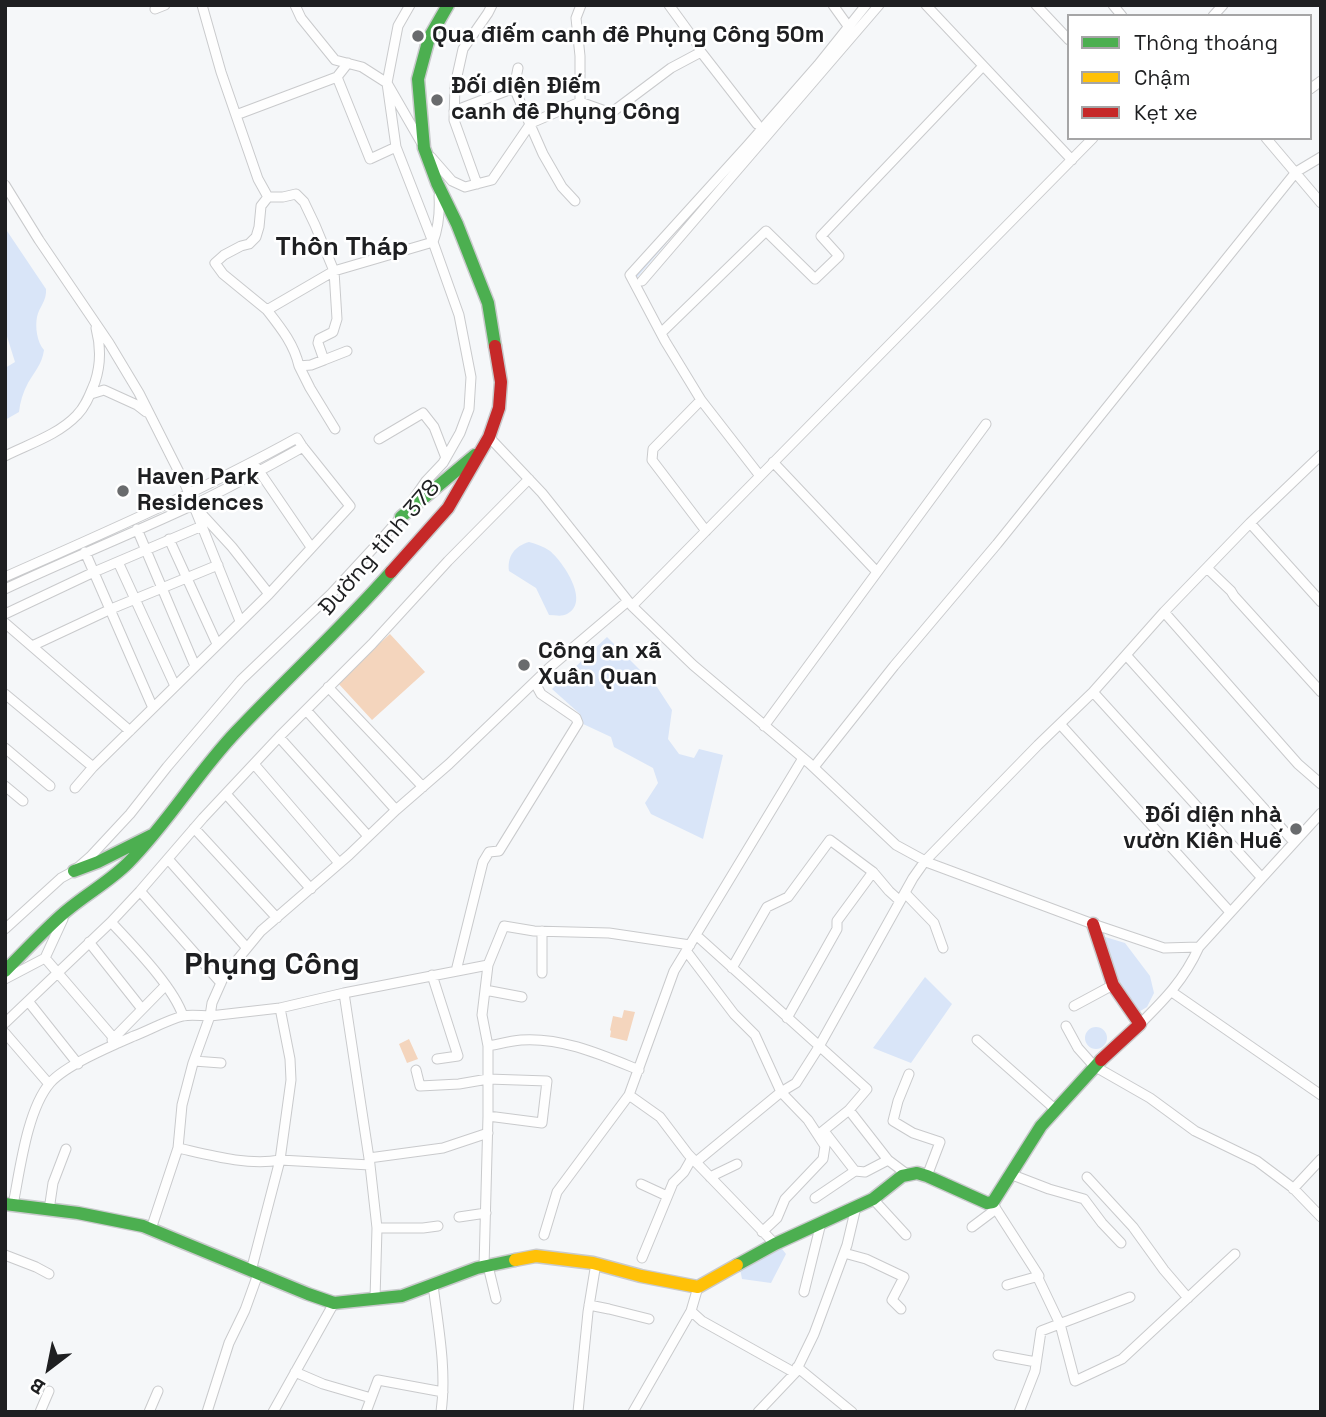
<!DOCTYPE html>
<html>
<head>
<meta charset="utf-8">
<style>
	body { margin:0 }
	#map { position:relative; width:1326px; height:1417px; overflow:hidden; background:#f5f7f9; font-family:"Space Grotesk",sans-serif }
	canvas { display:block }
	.frame { position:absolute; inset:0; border:7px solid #1e1f21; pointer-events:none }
	.legend { position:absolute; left:1067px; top:14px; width:245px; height:126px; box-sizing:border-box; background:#fff; border:2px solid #a5a5a6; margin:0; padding:9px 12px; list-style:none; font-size:21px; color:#1e1f21 }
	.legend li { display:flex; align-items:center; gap:14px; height:35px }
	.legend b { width:35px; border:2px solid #a5a5a6 }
	.north { position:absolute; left:14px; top:1333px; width:70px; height:70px; -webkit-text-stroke:5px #fff; paint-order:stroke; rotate:212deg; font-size:19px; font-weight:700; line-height:28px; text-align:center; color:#1e1f21 }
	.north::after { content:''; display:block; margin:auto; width:24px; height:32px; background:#1e1f21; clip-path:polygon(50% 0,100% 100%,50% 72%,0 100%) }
</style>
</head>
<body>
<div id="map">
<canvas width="1326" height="1417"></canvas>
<div class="frame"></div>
<ul class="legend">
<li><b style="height:9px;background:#4caf50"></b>Thông thoáng</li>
<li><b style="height:9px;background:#ffc107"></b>Chậm</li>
<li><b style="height:9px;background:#c62828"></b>Kẹt xe</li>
</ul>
<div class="north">B</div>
</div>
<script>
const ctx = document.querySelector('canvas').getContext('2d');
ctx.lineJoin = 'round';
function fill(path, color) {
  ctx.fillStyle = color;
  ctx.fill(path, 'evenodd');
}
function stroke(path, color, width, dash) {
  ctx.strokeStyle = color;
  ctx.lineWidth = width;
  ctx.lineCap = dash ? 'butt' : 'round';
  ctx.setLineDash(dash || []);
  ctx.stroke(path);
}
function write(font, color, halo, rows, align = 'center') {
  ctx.font = font + ' "Space Grotesk",sans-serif';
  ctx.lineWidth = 5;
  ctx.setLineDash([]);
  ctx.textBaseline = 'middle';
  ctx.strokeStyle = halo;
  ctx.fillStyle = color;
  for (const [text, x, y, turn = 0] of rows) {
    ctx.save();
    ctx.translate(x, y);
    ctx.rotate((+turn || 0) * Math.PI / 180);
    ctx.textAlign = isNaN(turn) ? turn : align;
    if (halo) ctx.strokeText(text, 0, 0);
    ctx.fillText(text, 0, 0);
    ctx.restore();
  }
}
fill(new Path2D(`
	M390,634L425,672L372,720L337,682Z
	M624,1010L635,1012L627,1041L610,1037L611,1031L610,1030L613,1016L622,1018Z
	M409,1039L418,1059L407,1063L399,1044Z`), '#f4d5bd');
fill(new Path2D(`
	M5,228L46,289C47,301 39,307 37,317C35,327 37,342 44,350C42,364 35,371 28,383C23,392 20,402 19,412L5,420V368L15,362L5,330Z
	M529,542C536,544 543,546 550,551C563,562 591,602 567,614C561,617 555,615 549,615L536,588L509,571C507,556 515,546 529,542Z
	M607,637L657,687L672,710L668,739L679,754L694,758L699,749L723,755L703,839L651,814L645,803L658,783L653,768L614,747L611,737L581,723L580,714L552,689Z
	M1102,936L1125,943L1150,976L1154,993L1147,1007L1137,1013L1114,973Z
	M925,977L952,1004L911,1063L873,1048Z
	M1085 1038a11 11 0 1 1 22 0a11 11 0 1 1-22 0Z
	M779,1245L786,1254L771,1283L742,1279L740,1269Z`), '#d9e5f8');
stroke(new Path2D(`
	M862,17L872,5
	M635,278L665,243`), '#d9e5f8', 2.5);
const street = new Path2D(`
	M202,5L221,72L258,179L268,197H283L296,194L304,202L315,225L334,271L337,319L333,332L319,339L318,343L324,360L311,365L299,366L310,388L335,429
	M295,5L301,18L335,60L362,67L387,83L421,142
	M669,5L696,42L701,52
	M833,5L848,26
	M926,5L1072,160
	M1036,5L1069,40
	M1113,5L1122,16
	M155,9L165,5
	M1213,16L1223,5
	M518,68L514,88L543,154L562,187L575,201
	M337,77L370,159L396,147
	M1310,89L1321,81
	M580,102V56L576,18L581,5
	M454,111L514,88
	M236,115L337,77L348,63
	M1266,138L1321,203
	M431,157L452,181L465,187L492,180L531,123L580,102L611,113L671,68L701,52L757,124
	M477,184L454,120L455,85L463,49L488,13L492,5
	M5,185L39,240L109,343L139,393L185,484L240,621
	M642,281L879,5
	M267,310L223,274L215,263L224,255L241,246L249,244L256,237L259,227L261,206L268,197
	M661,333L766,231L815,279L839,256L821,236L983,66
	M324,360L347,351
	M299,366C294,344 281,328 267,310L334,271L433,242C439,226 440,212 439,196
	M91,394L104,390L137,405L146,412
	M701,400L653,449L652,460L706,531
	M489,437L542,493L632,606L693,665L809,763L896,845L929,863L1093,924L1164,948L1199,947
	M379,439L423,413L434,427L446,458
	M5,456C29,444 58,435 77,415C86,406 90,394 95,382C101,364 101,347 96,328
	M773,462L877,572
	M257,468L311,547
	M760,476L701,400L665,341L630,275L747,146L818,65L866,5
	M198,510L232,547L269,594
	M1250,523L1321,602
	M137,529L195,666
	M169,539L217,644
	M85,552L153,708
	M118,562L175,686
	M1207,568L1231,591L1234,596L1321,692
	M5,577C104,533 203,490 297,438L302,446L350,506L269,594L93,767L5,694
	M5,589C67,560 131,534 193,505C231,487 267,467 303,447
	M632,606L1093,138
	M1164,612L1298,764L1321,784
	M5,614L94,572L202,526
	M5,623L130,731
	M32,646L111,609L218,565
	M1126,655L1294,842
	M328,687L423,787
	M1093,692L1262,878
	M306,710L396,810
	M1060,724L1230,912
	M764,726L986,424
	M279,737L368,836
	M5,748L50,786
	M254,764L339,863
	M814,767L894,666L997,544L1296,172L1321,157
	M5,786L23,801
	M75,788L93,767
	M226,794L311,889
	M194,828L277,918
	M168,859L247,948
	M140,891L221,983
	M905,893L934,923L943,948
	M111,922C133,946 173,986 183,1016
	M5,929L61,878L74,871L90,857L130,814L167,767L241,680L331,594L379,542L401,517L426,481L443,463L460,433L469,409L471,377L459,315L433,242L396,147L387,83L398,26L410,5
	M696,935L867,1089L849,1110L818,1135
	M89,942L142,1009
	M687,952L734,1014L755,1035L781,1092L808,1120L825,1146L823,1159L785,1199L777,1218L762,1232
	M45,958L118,1043
	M732,968L767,907L788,897L830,840L873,872L889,891L900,901
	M456,971L483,862L489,852L499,851L578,723L576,718L541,694L535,683
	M542,973V931
	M432,975L458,1056L437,1059
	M5,979L45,958L63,919
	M485,990L522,997
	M1172,992L1321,1095
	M344,993L280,1008L210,1016L212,1003L224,976L261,931L349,855L396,810L449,764L549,668L628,601
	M28,1001L78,1064
	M1074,1006L1113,985
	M787,1018L837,929V921L873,872
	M5,1023L111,922L140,891L203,818L279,737L372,644L448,561L529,479
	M1140,1024C1165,999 1184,980 1199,947L1321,813
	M1066,1026L1078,1048L1094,1066L1150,1098L1195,1131L1257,1161L1293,1188L1321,1217
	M5,1033L49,1084
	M112,1040L165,986
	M977,1040L1056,1110
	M488,1046L482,1015L488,965L504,926L534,931L609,933L690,945
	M194,1061L221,1063
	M416,1070L420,1086L459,1084L488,1079L547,1081L542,1123L488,1116
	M909,1074L898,1101L893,1121L913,1133L940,1142L927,1176
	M629,1095L660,1117L688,1154L775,1244
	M849,1110L888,1160L908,1175
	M824,1131L855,1171
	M369,1158L443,1148L488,1133
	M696,1162L781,1092L796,1083L817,1050L913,878L925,861L1038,745L1093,692L1164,612L1250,523L1321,455
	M370,1165L377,1228L375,1299
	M1010,1174L1049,1189L1084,1199L1102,1223L1121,1243
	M710,1177L737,1164
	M1087,1177L1133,1227L1164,1270L1188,1298
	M641,1184L667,1196
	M1293,1189L1321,1159
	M815,1198L855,1171L865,1172L888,1160
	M873,1199L906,1235
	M993,1202L996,1209L1039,1276L1038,1278L1060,1324L1075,1381L1122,1359L1235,1254
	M13,1205C20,1170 27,1110 50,1083C66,1065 111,1046 134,1036C150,1030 167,1020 183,1016C192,1014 201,1016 210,1016L193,1063L182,1105L178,1148
	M49,1210L53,1183L66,1149
	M459,1217L486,1213
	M972,1227L996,1209
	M377,1228H423L438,1226
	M151,1229L178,1148C209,1155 248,1166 280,1160L370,1165L344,993L488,965
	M544,1235L557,1192L629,1095L674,971L803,758
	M844,1253L866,1259L904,1277L892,1300L901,1309
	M5,1255L36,1267L49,1274
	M642,1258L673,1183L684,1172L692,1158
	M488,1266L496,1299
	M484,1267L488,1116V1046C499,1044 510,1041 521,1040C562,1037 602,1055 639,1070
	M251,1271L280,1160L291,1080L290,1059L280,1008
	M433,1285C438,1325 447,1371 441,1412
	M1007,1285L1039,1276
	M698,1287L691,1311L702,1321L795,1373
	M804,1292L821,1223
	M589,1305L609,1309L649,1319
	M998,1355L1036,1362
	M797,1367L852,1412
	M295,1372L323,1384L371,1398
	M40,1412L49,1391
	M149,1412L158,1391
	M207,1412L229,1343L245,1310L258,1274
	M273,1412L334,1303
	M366,1412L378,1380L443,1392
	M578,1412L588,1312L596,1263
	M633,1412L691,1311
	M758,1412L795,1373L814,1334L847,1245L856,1207
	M1019,1412L1035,1371L1041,1331L1130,1297`);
const fast = new Path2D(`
	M448,5L429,38L418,79L424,148L437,183L457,224L488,303L495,346
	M401,517L475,455
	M74,871L98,862L152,835
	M5,971C25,951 44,930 65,912C86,894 109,882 128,863C168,823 197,773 236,732C287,678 342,628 391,572
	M5,1204L78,1213L143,1226L308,1294L334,1303L402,1296L477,1268L515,1260
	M737,1265L775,1244L873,1199L902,1176L917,1173L927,1176L987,1203L993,1202L1041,1126L1101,1060`);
const slow = new Path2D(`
	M515,1260L536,1256L593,1263L641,1276L698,1287L737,1265`);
const jam = new Path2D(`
	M391,572L448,508L489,437L499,408L501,382L495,346
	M1093,924L1113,985L1140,1024L1101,1060`);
stroke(street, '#c9cacc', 11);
stroke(fast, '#c9cacc', 15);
stroke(slow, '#c9cacc', 15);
stroke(jam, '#c9cacc', 15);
stroke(street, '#fefefe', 9);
stroke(fast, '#4caf50', 12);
stroke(slow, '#ffc107', 12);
stroke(jam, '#c62828', 12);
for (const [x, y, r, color] of [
	[418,36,7,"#696b6d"],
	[437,100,7,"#696b6d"],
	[123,491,7,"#696b6d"],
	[524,665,7,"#696b6d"],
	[1296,829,7,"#696b6d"]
]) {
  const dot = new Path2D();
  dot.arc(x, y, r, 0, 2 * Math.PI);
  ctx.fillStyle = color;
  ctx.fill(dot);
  stroke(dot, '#fff', 2.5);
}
write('bold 23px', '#1e1f21', '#fff', [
	["Qua điếm canh đê Phụng Công 50m",432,36],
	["Đối diện Điếm",451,87],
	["canh đê Phụng Công",451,113],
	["Haven Park",137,478],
	["Residences",137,504],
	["Công an xã",538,652],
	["Xuân Quan",538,678],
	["Đối diện nhà",1282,816,"right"],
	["vườn Kiên Huế",1282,842,"right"]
], 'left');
write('23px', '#1e1f21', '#fff', [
	["Đường tỉnh 378",380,548,-49]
]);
write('bold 26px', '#1e1f21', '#fff', [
	["Thôn Tháp",342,248]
]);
write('bold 30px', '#1e1f21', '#fff', [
	["Phụng Công",272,966]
]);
</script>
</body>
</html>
